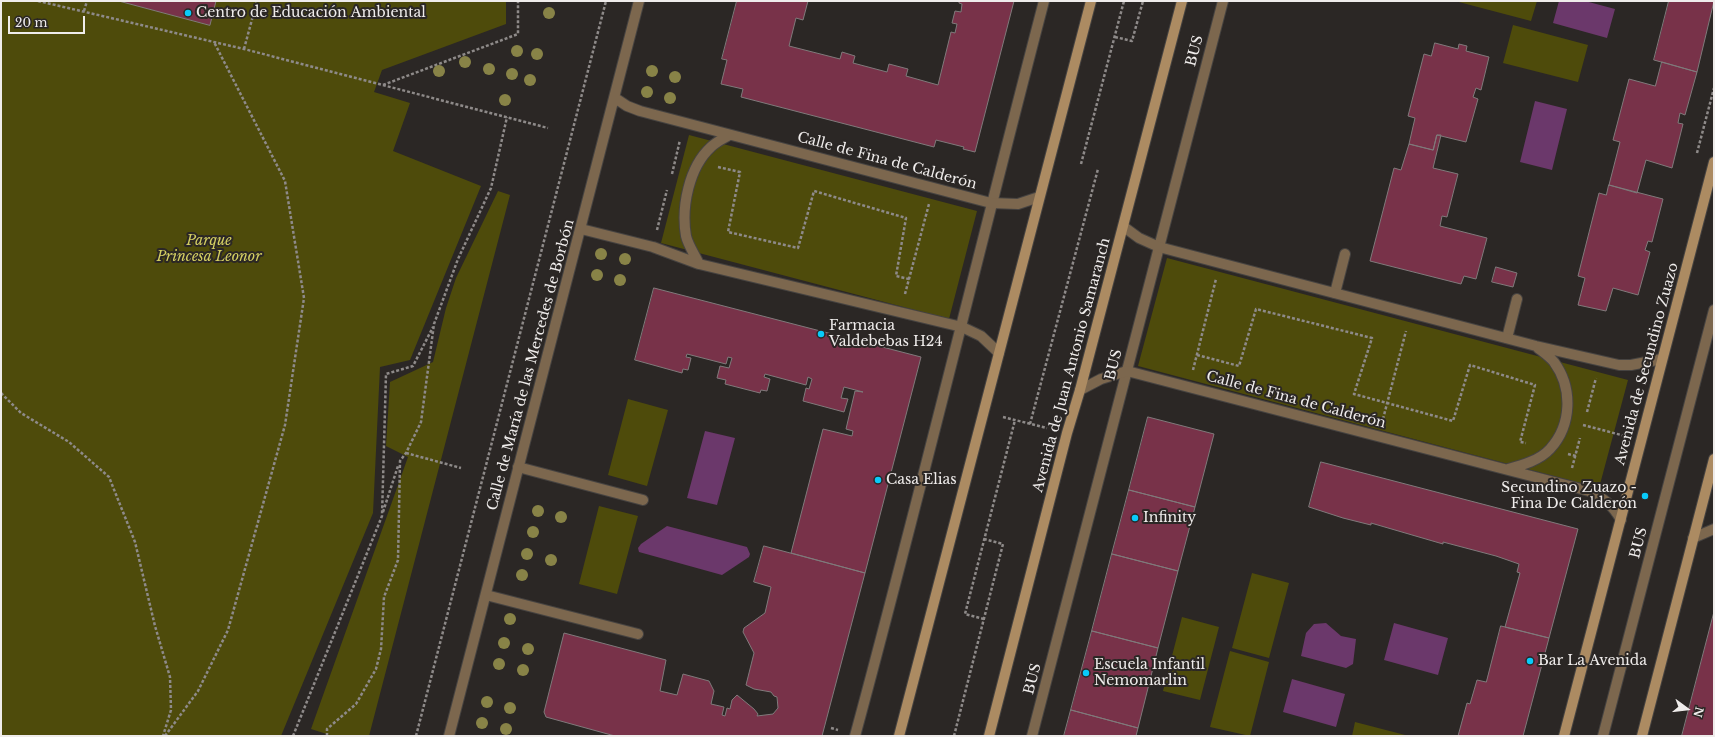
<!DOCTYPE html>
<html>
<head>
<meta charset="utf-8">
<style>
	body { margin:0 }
	#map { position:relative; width:1715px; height:737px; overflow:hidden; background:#2b2725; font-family:"Libre Baskerville",serif }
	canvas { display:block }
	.frame { position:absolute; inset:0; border:2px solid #efeceb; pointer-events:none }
	.north { position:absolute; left:1667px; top:689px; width:40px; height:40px; -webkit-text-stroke:3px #2b2725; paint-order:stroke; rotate:105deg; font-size:11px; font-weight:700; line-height:16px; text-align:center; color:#efeceb }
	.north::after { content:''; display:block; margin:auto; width:14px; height:18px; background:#efeceb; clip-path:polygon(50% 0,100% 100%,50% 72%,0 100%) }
	.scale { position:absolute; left:8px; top:16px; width:77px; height:18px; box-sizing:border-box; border:2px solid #efeceb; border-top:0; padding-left:5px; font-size:12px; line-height:14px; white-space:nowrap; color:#efeceb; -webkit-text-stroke:3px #2b2725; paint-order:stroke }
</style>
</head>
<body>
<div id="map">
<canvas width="1715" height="737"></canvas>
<div class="frame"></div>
<div class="north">N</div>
<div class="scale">20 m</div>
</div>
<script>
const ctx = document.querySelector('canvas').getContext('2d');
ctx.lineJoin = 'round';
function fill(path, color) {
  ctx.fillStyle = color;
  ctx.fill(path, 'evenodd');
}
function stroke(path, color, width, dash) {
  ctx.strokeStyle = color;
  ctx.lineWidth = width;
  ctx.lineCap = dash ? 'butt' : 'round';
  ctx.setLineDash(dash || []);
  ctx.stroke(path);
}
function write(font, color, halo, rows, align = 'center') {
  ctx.font = font + ' "Libre Baskerville",serif';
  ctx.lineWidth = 4;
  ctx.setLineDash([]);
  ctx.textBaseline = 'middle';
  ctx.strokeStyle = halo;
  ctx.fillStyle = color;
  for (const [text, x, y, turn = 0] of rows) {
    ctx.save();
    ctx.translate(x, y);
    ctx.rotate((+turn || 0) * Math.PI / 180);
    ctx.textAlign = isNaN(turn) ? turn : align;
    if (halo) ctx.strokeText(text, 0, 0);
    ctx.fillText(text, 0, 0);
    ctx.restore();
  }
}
fill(new Path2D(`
	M1,1H506V24L382,70L374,92L410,103L393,151L481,186L410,360L380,367L373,513L281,736H1Z
	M1455,1H1537L1531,21Z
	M1513,25L1588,45L1578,82L1503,63Z
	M689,135L977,211L949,319L661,243Z
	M498,191L510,195L369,736H333L311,729L408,457L386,446L390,382L433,362L446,308L456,278Z
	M1167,258L1628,380L1599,488L1138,366Z
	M628,399L668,410L647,486L608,475Z
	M599,506L638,516L617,594L579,584Z
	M1252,573L1289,583L1269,658L1232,648Z
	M1182,617L1219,627L1200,700L1163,691Z
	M1230,651L1269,662L1250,736L1210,727Z
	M1355,722L1409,736H1352Z`), '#4e4b0b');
fill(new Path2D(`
	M1559,1H1585L1615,9L1607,38L1553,23Z
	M1535,101L1567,109L1552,170L1520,162Z
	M705,431L735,438L717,505L687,498Z
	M667,526L747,547L750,554L749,557L722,575L639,552L638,548L641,544Z
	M1326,623L1341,636L1356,639L1353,664L1346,668L1301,656L1306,633L1314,624Z
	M1394,623L1448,638L1438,675L1384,660Z
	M1292,679L1345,694L1336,727L1283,712Z`), '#6b386b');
const building = new Path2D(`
	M119,1H216L210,25Z
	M737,1H808L803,20L796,18L789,46L840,59L842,52L855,56L853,63L887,72L889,64L908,69L906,76L938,85L951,32L955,33L957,24L952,23L955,11L961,12L962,4L959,3V1H1014L975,152L963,149L964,147L936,140L934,147L741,97L743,89L721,84L727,60L722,59Z
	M1669,1H1714L1697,72L1654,60Z
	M1435,43L1458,49L1459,44L1467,46L1466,51L1489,57L1481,90L1476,88L1473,97L1478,99L1466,142L1437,135L1433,150L1409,144L1415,118L1408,116L1424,54L1431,56Z
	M1662,62L1697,72L1685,115L1680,113L1678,123L1683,124L1672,168L1646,160L1637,193L1609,185L1620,142L1613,140L1629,79L1655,86Z
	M1437,135H1441L1433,168L1458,174L1447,217L1442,216L1440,226L1487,238L1476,279L1464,276L1461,284L1370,261L1394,168L1401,170L1409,144L1433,150Z
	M1609,185L1663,199L1652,242L1648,241L1645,250L1650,252L1638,295L1613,288L1606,311L1578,305L1585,278L1578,276L1599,193L1606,195Z
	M1496,267L1517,273L1513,287L1492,282Z
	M654,288L921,357L865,573L791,553L823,429L852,436L853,431L846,429L855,391L863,392L844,387L841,398L848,399L844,412L803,401L806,388L809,389L812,379L808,377L806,385L765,374L764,377L770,379L767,391L761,390L760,393L725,384L726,380L717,378L720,366L729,368L732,358L728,357L726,364L687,354L686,357L691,358L688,370L683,369L682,373L635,360Z
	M1148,417L1214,434L1195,507L1129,490Z
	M1321,462L1578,529L1549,638L1505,627L1520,573L1517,572L1519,564L1496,556L1443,542V544L1371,523V525L1343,518L1309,507Z
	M1129,490L1195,507L1178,571L1112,554Z
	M764,546L865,573L822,736H615L546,717L544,712L564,633L666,660L660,691L677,695L683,674L709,681L714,691L711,704L724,707L722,715L725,716L727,708L730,709L732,700L737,695L754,709L758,714L757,716L773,714L778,708L777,697L774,696L771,692L754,689L746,685L754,653L743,632L744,628L765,613L771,587L754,582Z
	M1112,554L1178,571L1158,648L1092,631Z
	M1714,612V736H1682Z
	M1501,626L1549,638L1523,736H1458L1467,703L1470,704L1477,680L1486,682Z
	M1092,631L1158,648L1138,728L1071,710Z
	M1071,710L1138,728L1136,736H1064Z`);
fill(building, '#783249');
stroke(building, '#807a7b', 1);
const lane = new Path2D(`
	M1335,293L1345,254
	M1507,338L1517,299
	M518,467L643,500
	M486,595L638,634
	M855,736C921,492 980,246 1044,1
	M1032,736L1223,1
	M1603,736L1714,310`);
const street = new Path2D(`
	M615,98L627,106L640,111L991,203L1018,204L1039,197
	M1124,227L1139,238L1159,247L1536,346L1619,365H1631L1662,359
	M581,229L653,247L699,264L962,327L981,336L999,353
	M699,264C695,255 688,245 686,236C681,207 689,167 711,147C716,142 723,139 729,135
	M1080,390L1101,379L1127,371L1589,491C1603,498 1613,505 1621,520
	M1508,469C1523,465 1540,460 1550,449C1572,425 1573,388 1554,362C1550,357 1543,352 1538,348
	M1693,538L1714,529
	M449,736L639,1`);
const secondary = new Path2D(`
	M899,736L1091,1
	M989,736L1067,433L1080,390L1182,1
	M1564,736L1714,162
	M1642,736L1714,459`);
stroke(lane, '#464341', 12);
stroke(street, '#464341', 12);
stroke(secondary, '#464341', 12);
stroke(new Path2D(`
	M38,1L244,49L548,128
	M84,11L87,1
	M1115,37L1132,41L1143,1
	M244,49L257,1
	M383,85L518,34V1
	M1697,153L1714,88
	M1081,164L1124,1
	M718,167L740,172L728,232L798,248L814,191L906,218L896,276L909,279
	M672,174L680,140
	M657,230L667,190
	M905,294L929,204
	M1197,355L1239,366L1256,309L1372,338L1354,394L1453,421L1470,365L1535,385L1520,442L1526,443
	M1193,370L1216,279
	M1,393L21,413L69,442L109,477L135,542L155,626L170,677L171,710L163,736
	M1587,412L1596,378
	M1003,417L1047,428
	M1383,419L1406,331
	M1030,424L1098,169
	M1583,425L1625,436
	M406,453L461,468
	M1568,454L1576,456
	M1572,468L1580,438
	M383,512L398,466
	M984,619L965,614L1015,420
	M831,728L838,730
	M165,736L198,691L228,630L285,425L304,298L285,181L214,42
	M293,736L382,516L386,374L413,366L433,327
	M327,736V729L356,704L376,669L381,649L384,597L398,560L400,461L406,453L421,422L434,324L458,259L491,188L507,117
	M416,736L606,1
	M954,736L1003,544L984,539`), '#8e8a89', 2.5, [3, 2]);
stroke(lane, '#7c674e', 10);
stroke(street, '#7c674e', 10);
stroke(secondary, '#ac8b62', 10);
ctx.fillStyle = '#888347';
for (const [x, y] of [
	[549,13],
	[517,51],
	[537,54],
	[465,62],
	[489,69],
	[439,71],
	[652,71],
	[512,74],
	[675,77],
	[530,80],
	[647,92],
	[670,98],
	[505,100],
	[601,254],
	[625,259],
	[597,275],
	[620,280],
	[538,511],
	[561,517],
	[533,532],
	[527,554],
	[551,560],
	[522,575],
	[510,619],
	[504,643],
	[528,649],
	[499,664],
	[523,670],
	[487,702],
	[510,708],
	[482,723],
	[506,729]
]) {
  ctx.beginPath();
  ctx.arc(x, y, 6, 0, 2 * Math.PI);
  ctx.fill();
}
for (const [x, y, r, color] of [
	[188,13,4,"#08cbfa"],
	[821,334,4,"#08cbfa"],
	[878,480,4,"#08cbfa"],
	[1645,496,4,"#08cbfa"],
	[1135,518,4,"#08cbfa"],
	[1530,661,4,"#08cbfa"],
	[1086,673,4,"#08cbfa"]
]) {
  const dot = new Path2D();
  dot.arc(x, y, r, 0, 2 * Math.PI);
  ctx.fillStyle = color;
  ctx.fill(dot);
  stroke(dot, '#2b2725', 1.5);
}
write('14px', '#efeceb', '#2b2725', [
	["Centro de Educación Ambiental",196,13],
	["Farmacia",829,326],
	["Valdebebas H24",829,342],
	["Casa Elias",886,480],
	["Secundino Zuazo -",1637,488,"right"],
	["Fina De Calderón",1637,504,"right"],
	["Infinity",1143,518],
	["Bar La Avenida",1538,661],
	["Escuela Infantil",1094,665],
	["Nemomarlin",1094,681]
], 'left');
write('14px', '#efeceb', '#2b2725', [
	["BUS",1195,51,-75],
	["Calle de Fina de Calderón",887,161,15],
	["Avenida de Secundino Zuazo",1647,364,-75],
	["Calle de María de las Mercedes de Borbón",531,365,-75],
	["Avenida de Juan Antonio Samaranch",1072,365,-75],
	["BUS",1114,365,-76],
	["Calle de Fina de Calderón",1296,400,15],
	["BUS",1639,543,-75],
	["BUS",1033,679,-75]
]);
write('italic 14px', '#d4cf62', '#2b2725', [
	["Parque",209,241],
	["Princesa Leonor",209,257]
]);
</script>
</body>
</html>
